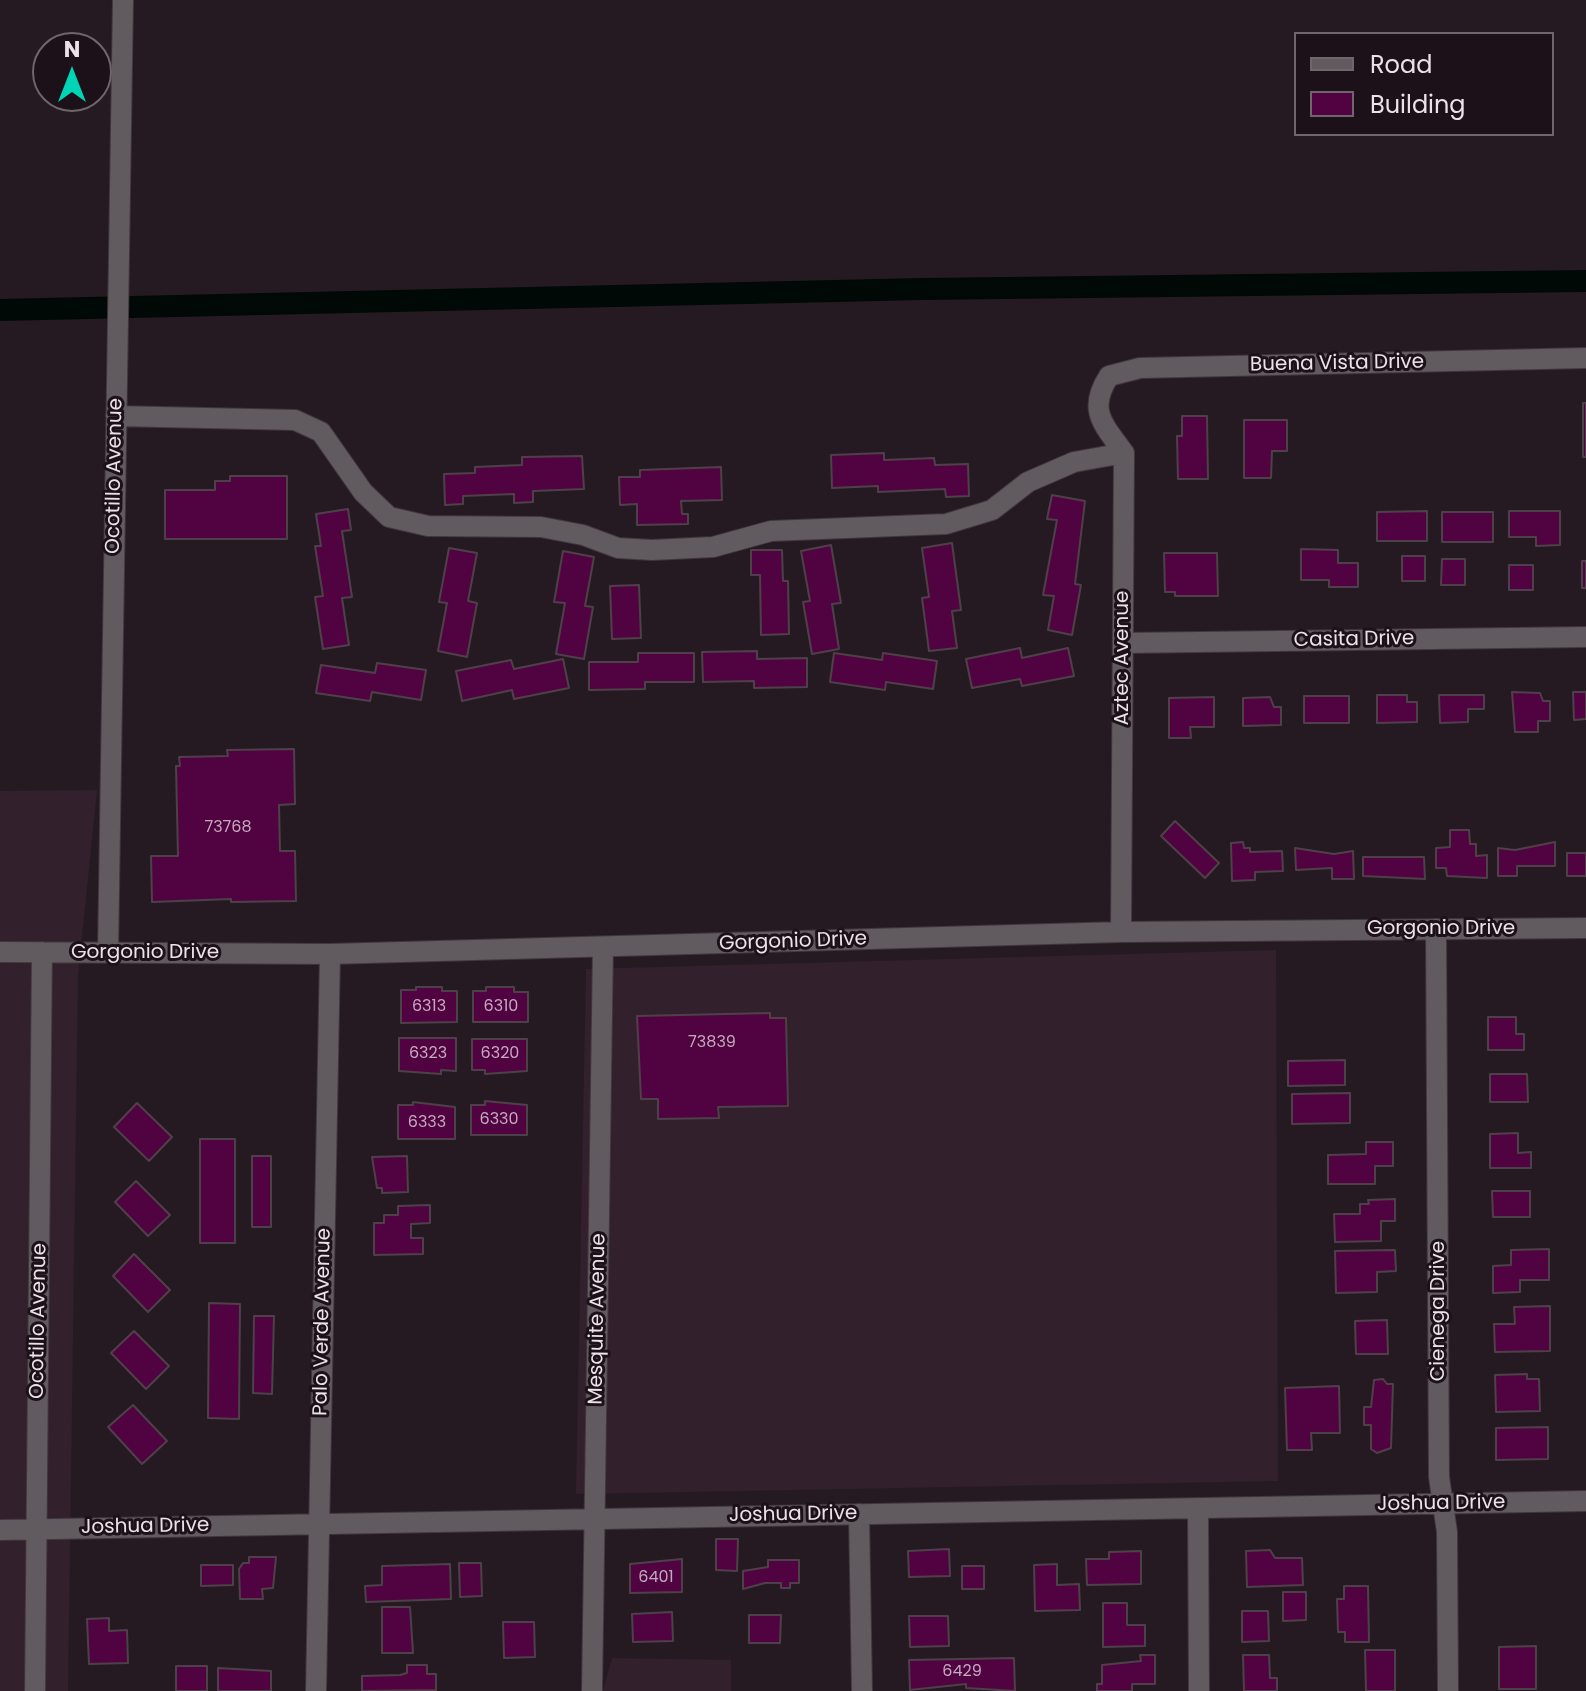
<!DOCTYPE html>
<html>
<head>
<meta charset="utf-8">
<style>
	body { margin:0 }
	#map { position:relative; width:1586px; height:1691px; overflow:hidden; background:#261a22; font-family:Poppins,sans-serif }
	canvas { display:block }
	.legend { position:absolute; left:1294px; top:32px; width:260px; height:104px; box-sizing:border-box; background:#1d1119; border:2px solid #6f656c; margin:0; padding:10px 14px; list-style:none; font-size:24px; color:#ebe2e8 }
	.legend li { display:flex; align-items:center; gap:16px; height:40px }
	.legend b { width:40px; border:2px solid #6f656c }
	.north { position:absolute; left:32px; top:32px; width:80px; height:80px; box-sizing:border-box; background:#1d1119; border:2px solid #6f656c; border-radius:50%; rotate:0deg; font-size:22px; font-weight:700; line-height:32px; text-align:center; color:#ebe2e8 }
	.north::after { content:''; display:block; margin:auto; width:28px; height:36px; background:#01d5b6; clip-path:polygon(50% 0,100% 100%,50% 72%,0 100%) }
</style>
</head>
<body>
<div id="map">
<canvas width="1586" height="1691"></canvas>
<ul class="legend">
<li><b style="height:10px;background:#615a5e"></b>Road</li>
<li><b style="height:22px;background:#510341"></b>Building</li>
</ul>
<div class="north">N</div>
</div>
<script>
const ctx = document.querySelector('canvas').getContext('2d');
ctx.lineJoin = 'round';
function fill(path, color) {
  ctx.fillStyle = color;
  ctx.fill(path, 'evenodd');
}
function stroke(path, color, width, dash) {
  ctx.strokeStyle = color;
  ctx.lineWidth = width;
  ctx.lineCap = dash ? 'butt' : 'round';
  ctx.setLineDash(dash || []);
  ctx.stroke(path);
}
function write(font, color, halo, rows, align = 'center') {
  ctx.font = font + ' Poppins,sans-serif';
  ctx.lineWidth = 6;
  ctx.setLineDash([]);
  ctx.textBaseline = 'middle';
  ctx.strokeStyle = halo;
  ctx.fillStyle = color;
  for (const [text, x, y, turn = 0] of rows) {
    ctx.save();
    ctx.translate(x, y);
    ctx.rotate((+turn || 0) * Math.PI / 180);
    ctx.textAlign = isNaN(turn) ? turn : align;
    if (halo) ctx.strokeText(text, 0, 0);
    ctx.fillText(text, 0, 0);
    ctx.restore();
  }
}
fill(new Path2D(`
	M97,790L78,976L68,1691H0V791Z
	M1276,950L1278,1481L576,1494L586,969Z
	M612,1658L731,1660V1691H603Z`), '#32202c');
stroke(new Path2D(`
	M0,310L922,289L1586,281`), '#000906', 22);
const building = new Path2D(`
	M1583,403H1586V457H1583Z
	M1182,416H1207L1208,479H1178L1177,436H1182Z
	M1244,420H1287V451H1272L1271,478H1244Z
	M884,453V460L934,458L935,465L968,464L969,496L946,497L945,489L878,492V486L832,488L831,455Z
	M582,456L584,489L533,491V502L514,503V494L463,496V504L445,505L444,474L475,473V467L522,465V457Z
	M721,467L722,500L681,501L682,514H688V524L637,525V504L620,505L619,477H640V470Z
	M230,476H287V539H165V490H215V481H230Z
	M1052,495L1085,501L1075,584L1081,585L1072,635L1048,630L1054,596L1043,595L1057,520L1047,519Z
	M348,509L351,530L342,531L352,597L342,598L349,645L323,649L315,597L323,596L315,546H321L316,514Z
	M1427,511V541H1377V512Z
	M1509,511H1560V545L1536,546V537H1509Z
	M1442,512H1493V542H1442Z
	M952,543L961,610L952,611L957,648L929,651L922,598L929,597L922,548Z
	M831,545L841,603L832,604L839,649L812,654L803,602L810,601L801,551Z
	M449,548L477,553L468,601L477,603L467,657L438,651L447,603L439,602Z
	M1301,549L1338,550V563H1358V587H1329V580H1301Z
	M751,550H782L783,581H788L789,634L761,635L760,575H751Z
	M563,551L594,557L585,606L593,607L584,659L556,654L565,603L554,602Z
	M1164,553H1217L1218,596H1175V592H1165Z
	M1402,556H1425V581H1402Z
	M1442,559H1465V585H1441Z
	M1582,561H1586V588H1582Z
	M1509,565H1533V590H1509Z
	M639,585L641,638L612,639L610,586Z
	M1020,648L1022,658L1068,648L1074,676L1022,686L1020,679L972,688L966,659Z
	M757,651V659L807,658V687L754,688V681L703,682L702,652Z
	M638,653H694V682H645V689L589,690V662H638Z
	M834,653L882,660L883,653L937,661L933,689L886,682L885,690L830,682Z
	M563,659L569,688L514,699L512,690L462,701L456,671L511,660L514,669Z
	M377,663L426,670L421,700L372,692L370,701L316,693L321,665L375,673Z
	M1512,692L1540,693L1543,701H1550V721H1538V732H1515Z
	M1573,692H1586V719L1574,720Z
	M1377,695H1407V702H1417V722L1377,723Z
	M1439,695H1484V709H1468V722L1440,723Z
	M1304,696H1349V723H1304Z
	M1214,697V727H1190L1191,738H1169V698Z
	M1270,697L1274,707H1281V725L1243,726V698Z
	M294,749L295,804L279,805L280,851H295L296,901L231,902V899L152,902L151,856H178L176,766H180L179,757L228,756L227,750Z
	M1175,821L1219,863L1205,878L1161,836Z
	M1450,830H1469L1470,844H1476V856L1487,855V878L1447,876L1446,868H1436V848L1450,847Z
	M1243,842L1244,848H1250V852L1282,851L1283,871L1255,872V880L1232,881L1231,843Z
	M1555,842V866H1517V876H1498V848L1515,850Z
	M1295,848L1334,854L1353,851L1354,879H1332V868L1296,870Z
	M1567,853H1586V876H1567Z
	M1363,857H1424L1425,879L1363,876Z
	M416,987H442V991H457V1022L401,1023V990H416Z
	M486,987H514V992H528V1022H473V991H486Z
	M770,1013V1018H786L788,1106L718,1107L719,1118L658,1119V1099H641L637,1016Z
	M1488,1017H1516V1034H1524V1050H1488Z
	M399,1038H456V1071L441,1070V1074L399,1071Z
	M472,1039H527V1071L485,1074V1070H472Z
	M1345,1060V1085L1288,1086V1061Z
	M1490,1074H1527L1528,1102H1490Z
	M1350,1093V1123L1292,1124V1094Z
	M485,1101L527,1105V1135H471V1105H485Z
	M413,1102L455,1107V1139H398V1105H413Z
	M137,1103L172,1137L149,1161L114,1127Z
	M1518,1133V1153L1531,1152V1168H1490V1134Z
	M200,1139H235V1243H200Z
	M1366,1142H1393V1166H1375V1184H1328V1155L1366,1154Z
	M252,1156H271V1227H252Z
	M407,1156L408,1192L382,1193V1188H377L372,1157Z
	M136,1181L170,1215L148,1236L115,1202Z
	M1492,1191H1530V1217H1493Z
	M1395,1199V1221H1381V1241L1335,1242L1334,1214H1360V1204H1369L1368,1200Z
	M430,1205V1223L411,1224V1238H423V1254L374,1255V1223H384V1215H398V1206Z
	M1549,1249V1280H1520V1292L1493,1293V1266L1511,1265V1250Z
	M1395,1250L1396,1271L1377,1272V1292L1336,1293L1335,1251Z
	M134,1254L170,1290L148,1312L113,1276Z
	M209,1303L240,1304L239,1419L208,1418Z
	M1550,1306V1351L1495,1352L1494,1324H1515L1514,1307Z
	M254,1316H274L272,1394L253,1393Z
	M1387,1320L1388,1354H1356L1355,1321Z
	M134,1331L169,1366L146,1389L111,1353Z
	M1527,1374V1379H1539L1540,1411L1496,1412L1495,1375Z
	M1383,1379L1387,1384H1393L1391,1448L1377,1453L1371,1449V1425H1364V1407H1371L1374,1380Z
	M1339,1386L1340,1433H1311L1312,1450H1287L1285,1388Z
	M133,1405L167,1441L142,1464L108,1427Z
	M1548,1427V1459L1496,1460V1428Z
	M716,1539H738L737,1571L716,1570Z
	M949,1549L950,1576L909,1577L908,1551Z
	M1270,1550L1275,1558H1302L1303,1585L1247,1587L1246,1551Z
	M1141,1551V1584L1087,1585L1086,1559H1109V1552Z
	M249,1557H276L273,1588L262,1589L263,1599H240L239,1569L243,1563H249Z
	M682,1559V1592L630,1593V1564Z
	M768,1560H799V1583H790V1588H781V1583H765L743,1589V1571L768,1567Z
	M459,1563H481L482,1596L460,1597Z
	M450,1564L451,1599L366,1602L365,1586L382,1585V1566Z
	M1057,1564V1585L1079,1584L1080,1610L1035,1611L1034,1565Z
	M201,1565H233V1585L201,1586Z
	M962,1566H984V1589H962Z
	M1344,1586H1368L1369,1642H1345V1632H1338L1337,1599H1344Z
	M1283,1592H1306V1620L1283,1621Z
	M1103,1603H1127V1625H1145V1646L1103,1647Z
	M382,1607H410L413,1653H382Z
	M1242,1611H1268L1269,1641L1242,1642Z
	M672,1612L673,1641L633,1642L632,1614Z
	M749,1615H781L780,1643H749Z
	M909,1616H948L949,1646L910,1647Z
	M109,1618V1631L127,1630L128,1663L89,1664L87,1619Z
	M503,1622H534L535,1657L504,1658Z
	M1536,1646V1689H1499V1647Z
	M1365,1650H1395V1691H1366Z
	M1140,1655H1155V1684H1132V1691H1097V1684H1102V1665L1141,1661Z
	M1243,1655H1269L1270,1678H1277V1691H1244Z
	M1014,1658L1015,1691L966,1688V1684L910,1690L909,1660Z
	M407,1665H427V1674H436V1690L362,1691V1676L400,1675L407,1673Z
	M176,1666H207V1691H176Z
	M218,1668L271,1671V1691H218Z`);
fill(building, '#510341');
stroke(building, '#4e4049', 2);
const minor = new Path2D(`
	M116,416L295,420L321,432L363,492L389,517L428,526L541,527L583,535L618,548L652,550L713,547L771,531L946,524L992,510L1028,482L1074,462L1124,453
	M1123,643L1586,637
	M1436,929L1439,1477L1447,1532L1448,1691
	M1121,932L1124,453C1103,424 1087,410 1109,376L1140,368L1586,358
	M0,952L330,954L1121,932L1586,928
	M108,953L123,0
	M1198,1509L1199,1691
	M859,1514L862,1691
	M0,1530L1586,1501
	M35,1691L42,952
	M316,1691L330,954
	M592,1691L603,947`);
stroke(minor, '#42363e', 22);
stroke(minor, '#615a5e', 20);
write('16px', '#c4aabe', null, [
	["73768",228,828],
	["6313",429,1007],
	["6310",501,1007],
	["73839",712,1043],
	["6323",428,1054],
	["6320",500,1054],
	["6330",499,1120],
	["6333",427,1123],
	["6401",656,1578],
	["6429",962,1672]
]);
write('20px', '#ebe2e8', '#1d1119', [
	["Buena Vista Drive",1337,364,-1],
	["Ocotillo Avenue",115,476,-89],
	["Casita Drive",1354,640,-1],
	["Aztec Avenue",1123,658,-90],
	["Gorgonio Drive",1441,929],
	["Gorgonio Drive",793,942,-2],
	["Gorgonio Drive",145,953],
	["Cienega Drive",1439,1311,-90],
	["Mesquite Avenue",598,1319,-89],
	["Ocotillo Avenue",39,1321,-89],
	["Palo Verde Avenue",323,1322,-89],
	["Joshua Drive",1441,1504,-1],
	["Joshua Drive",793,1515,-1],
	["Joshua Drive",145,1527,-1]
]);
</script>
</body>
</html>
